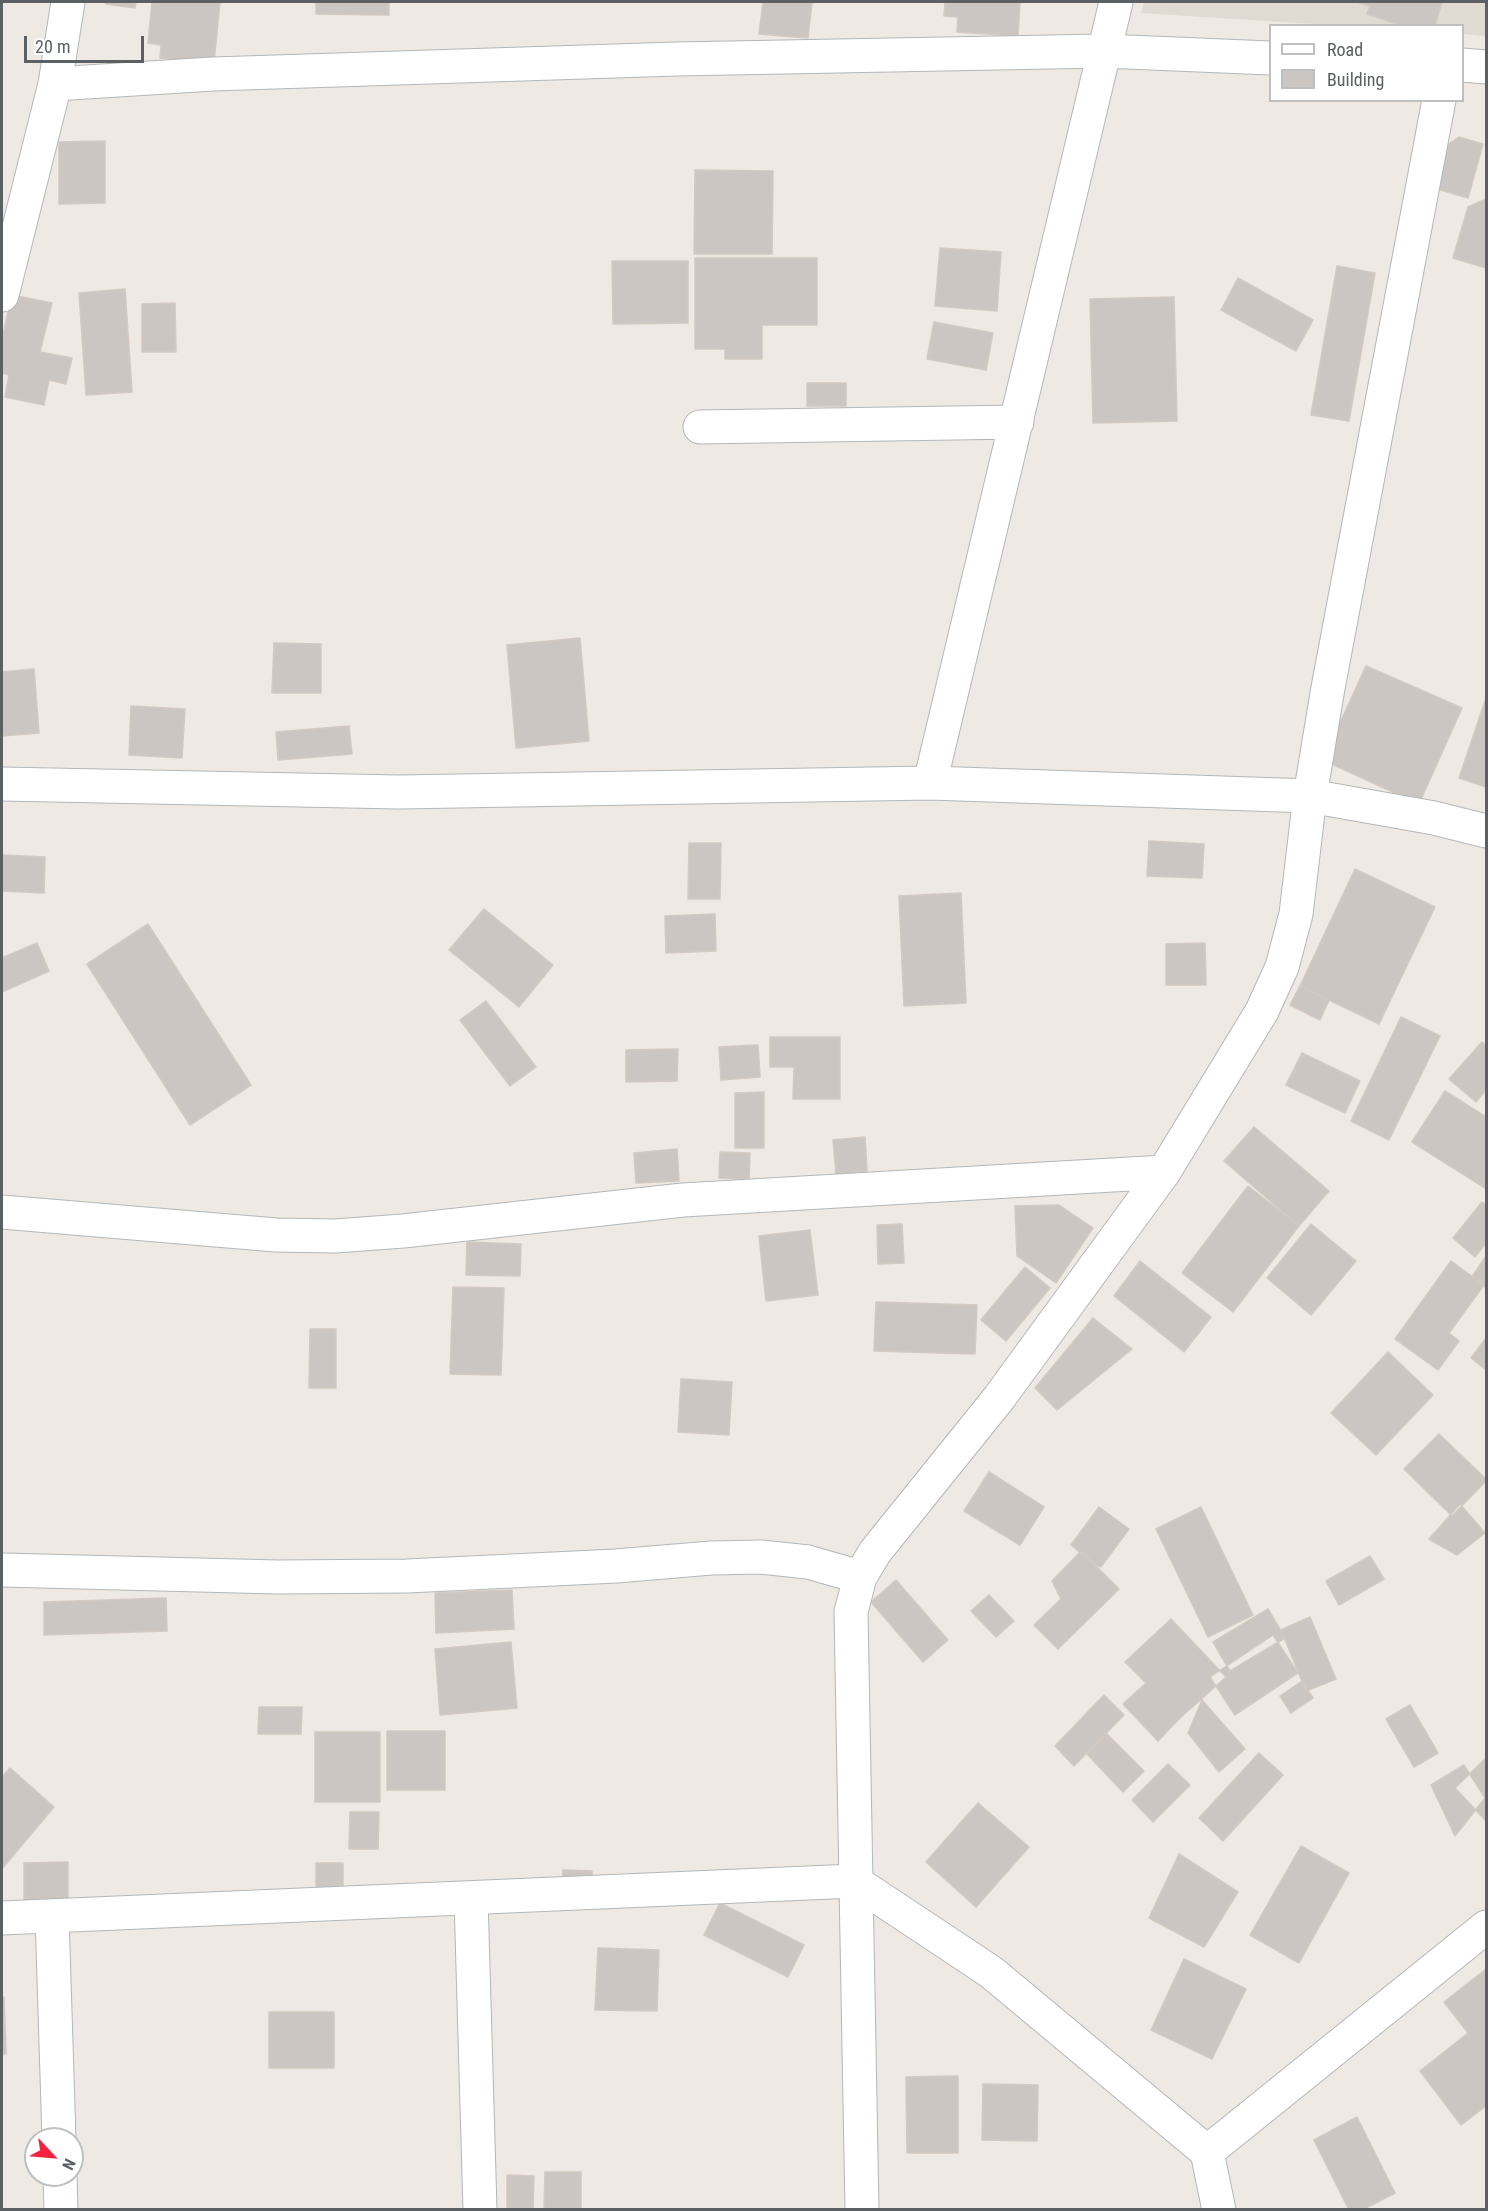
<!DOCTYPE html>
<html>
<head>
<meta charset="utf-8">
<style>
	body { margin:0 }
	#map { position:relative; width:1488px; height:2211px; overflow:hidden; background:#eee9e2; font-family:"Roboto Condensed",sans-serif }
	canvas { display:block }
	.frame { position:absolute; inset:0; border:3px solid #5a6064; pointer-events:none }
	.legend { position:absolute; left:1269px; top:24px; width:195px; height:78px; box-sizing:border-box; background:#fff; border:2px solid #bdbfc1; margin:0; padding:8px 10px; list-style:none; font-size:18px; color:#5a6064 }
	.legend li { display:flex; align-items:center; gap:12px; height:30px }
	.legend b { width:30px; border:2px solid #bdbfc1 }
	.north { position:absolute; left:24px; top:2127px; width:60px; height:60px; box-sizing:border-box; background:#fff; border:2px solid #bdbfc1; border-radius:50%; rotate:116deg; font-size:16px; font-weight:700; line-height:24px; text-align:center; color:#5a6064 }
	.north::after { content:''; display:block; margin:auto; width:21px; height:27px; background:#f5213d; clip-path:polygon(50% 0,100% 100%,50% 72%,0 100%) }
	.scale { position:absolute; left:24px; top:36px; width:120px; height:27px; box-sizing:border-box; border:3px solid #5a6064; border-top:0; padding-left:8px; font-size:18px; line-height:21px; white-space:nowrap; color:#5a6064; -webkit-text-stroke:4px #fff; paint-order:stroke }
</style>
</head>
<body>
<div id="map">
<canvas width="1488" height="2211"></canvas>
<div class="frame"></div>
<ul class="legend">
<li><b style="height:8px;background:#fff"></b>Road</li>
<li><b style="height:16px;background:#cbc6c1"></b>Building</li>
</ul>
<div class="north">N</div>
<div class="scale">20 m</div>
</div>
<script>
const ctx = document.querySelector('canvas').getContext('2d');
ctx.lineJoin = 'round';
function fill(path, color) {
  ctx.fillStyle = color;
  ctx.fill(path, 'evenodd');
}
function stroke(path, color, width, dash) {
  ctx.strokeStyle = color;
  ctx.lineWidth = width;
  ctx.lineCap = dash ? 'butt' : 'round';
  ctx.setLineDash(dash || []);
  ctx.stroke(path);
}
fill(new Path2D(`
	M1144,2H1486V36L1463,34L1462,26L1329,25L1141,13Z`), '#e0dad3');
const building = new Path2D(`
	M106,2H136L135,8L106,4Z
	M152,2H220L214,63L160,58L161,45L148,43Z
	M316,2H389V15L316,14Z
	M763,2H812L808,38L759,34Z
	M945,2H1020L1018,36L957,32L958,17L944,16Z
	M1356,2H1442L1435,26H1403L1367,14L1370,6Z
	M1459,137L1483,144L1468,198L1434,188L1446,146Z
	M105,141V203L59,204V142Z
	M695,170L773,171L772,254H694Z
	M1486,199V268L1453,258L1468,207Z
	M940,248L1001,252L997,311L935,306Z
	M695,258H817V325H762V359H725V349H695Z
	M612,261H688V323L613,324Z
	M1337,266L1375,273L1349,421L1311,415Z
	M1238,278L1313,320L1296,351L1221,310Z
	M125,289L132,392L86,395L79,293Z
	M12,295L52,303L40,352L72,358L66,384L49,380L44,405L5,397L9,375L2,373V339Z
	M1174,297L1177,421L1093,423L1090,299Z
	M175,303L176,352H142V304Z
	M934,322L993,333L986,370L927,359Z
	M807,383H846V406H807Z
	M580,638L589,741L516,748L507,645Z
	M274,643L321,644V693H272Z
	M1366,666L1462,708L1419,804L1323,760Z
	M34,669L39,733L2,736V672Z
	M1486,698V787L1459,778Z
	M131,706L185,709L182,758L129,755Z
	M349,726L352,754L278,760L276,732Z
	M1149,841L1204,844L1202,878L1147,876Z
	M689,843H721L720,899H688Z
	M2,855L45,857L44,893L2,891Z
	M1355,869L1435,907L1379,1024L1300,986Z
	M961,893L966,1003L904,1006L899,896Z
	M484,909L553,965L519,1007L449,950Z
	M715,914L716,951L666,953L665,916Z
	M148,924L251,1085L190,1125L87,964Z
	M37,943L49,971L2,992V958Z
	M1205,943L1206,985H1166V944Z
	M1300,986L1329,1000L1320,1020L1290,1005Z
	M486,1001L536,1067L510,1086L460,1020Z
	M1401,1017L1440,1036L1389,1140L1351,1121Z
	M770,1037H840V1099H793L794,1067H770Z
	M1482,1042L1486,1046V1090L1476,1102L1449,1079Z
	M758,1045L760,1077L721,1080L719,1047Z
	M678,1049L677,1081L626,1082V1050Z
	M1302,1053L1360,1081L1345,1113L1286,1085Z
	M1445,1091L1486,1117L1485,1188L1412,1142Z
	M764,1092V1148H735V1093Z
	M1254,1127L1329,1191L1299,1226L1224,1161Z
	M865,1137L867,1171L836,1174L833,1140Z
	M677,1149L679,1181L636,1183L634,1153Z
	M720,1152L750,1153L749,1179L719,1178Z
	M1248,1186L1299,1226L1233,1312L1182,1273Z
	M1482,1202L1486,1205V1243L1475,1257L1453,1238Z
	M1059,1205L1093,1228L1056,1283L1017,1256L1015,1206Z
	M902,1224L904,1263L878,1264L877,1225Z
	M1311,1224L1356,1261L1311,1315L1267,1278Z
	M810,1230L818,1295L766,1301L759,1236Z
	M467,1242L521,1244L520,1276L466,1275Z
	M1486,1256V1288L1472,1277Z
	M1140,1261L1211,1317L1184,1352L1114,1296Z
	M1451,1261L1484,1285L1449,1333L1459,1341L1438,1370L1395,1339Z
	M1025,1267L1050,1288L1006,1341L981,1320Z
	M453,1287L504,1288L501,1375L450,1374Z
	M876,1302L977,1305L975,1354L874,1351Z
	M1093,1318L1132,1349L1057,1410L1035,1388Z
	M310,1329H336V1388H309Z
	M1486,1338V1370L1471,1358Z
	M1388,1352L1433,1395L1376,1455L1331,1413Z
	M681,1379L732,1382L729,1435L678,1432Z
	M1439,1434L1486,1479V1481L1452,1516L1404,1469Z
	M989,1472L1044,1507L1020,1545L964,1511Z
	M1460,1504L1485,1533L1457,1555L1429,1539Z
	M1099,1507L1129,1529L1101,1567L1093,1563L1071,1545Z
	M1201,1507L1253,1615L1208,1637L1156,1529Z
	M1081,1551L1119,1589L1058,1649L1034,1625L1061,1599L1052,1581Z
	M1370,1556L1384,1579L1339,1605L1326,1581Z
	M896,1580L948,1640L923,1662L871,1602Z
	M512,1590L514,1629L436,1633L435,1593Z
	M989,1595L1014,1621L996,1637L971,1611Z
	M166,1598L167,1631L44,1635V1602Z
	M1268,1609L1285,1638L1230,1671L1213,1642Z
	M1310,1617L1336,1679L1306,1691L1281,1630Z
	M1171,1619L1226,1677L1179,1719L1158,1741L1123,1704L1146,1683L1125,1662Z
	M1273,1635L1298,1673L1235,1715L1210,1677Z
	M511,1642L517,1708L440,1715L435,1649Z
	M1302,1681L1313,1698L1291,1713L1280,1696Z
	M1104,1695L1124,1715L1074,1766L1055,1746Z
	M1202,1700L1245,1749L1219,1772L1188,1733Z
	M1410,1705L1438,1753L1414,1767L1386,1719Z
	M259,1707H302L301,1734H258Z
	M387,1731H445V1790H387Z
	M315,1732H380V1802H315Z
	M1107,1734L1144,1771L1123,1792L1087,1754Z
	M1259,1753L1283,1775L1223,1841L1199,1818Z
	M1486,1758V1821L1455,1788Z
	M1168,1764L1190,1785L1153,1822L1132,1800Z
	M1464,1765L1485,1798L1455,1836L1431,1785Z
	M10,1768L54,1807L2,1869V1777Z
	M978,1803L1029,1847L976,1907L926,1862Z
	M350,1812H379L378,1849H349Z
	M1301,1846L1349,1873L1299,1963L1250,1935Z
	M1179,1854L1238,1892L1204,1947L1149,1918Z
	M68,1862V1904H24V1863Z
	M316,1863H343V1886L316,1887Z
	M563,1870L592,1871V1889L562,1888Z
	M720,1903L804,1945L788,1977L704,1935Z
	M598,1948L659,1950L657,2011L595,2010Z
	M1184,1959L1246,1989L1212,2059L1151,2030Z
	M1486,1969V2106L1461,2125L1420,2071L1468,2033L1444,2002Z
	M2,1997H4L6,2054H2Z
	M269,2012H334V2068H269Z
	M958,2076V2153H907L906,2077Z
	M983,2084L1038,2085L1037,2141L982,2140Z
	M1357,2117L1395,2193L1362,2210H1349L1314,2140Z
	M545,2172H581V2210H544Z
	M507,2175L534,2176L533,2210H507Z`);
fill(building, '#cbc6c1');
stroke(building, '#d3c9c0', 1.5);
const minor = new Path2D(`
	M1462,65L1486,67
	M55,84L213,74L677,59L1104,51L1270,58
	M2,295L55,84L68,2
	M700,427L1017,422
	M930,783L1116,2
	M2,784L399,792L930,783L1310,796L1434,818L1486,831
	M2,1212L276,1235L335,1236L403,1231L683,1200L1164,1172
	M2,1570L278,1577L407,1576L616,1566L711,1558L761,1557L808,1562L860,1577
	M471,1898L480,2210
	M52,1916L59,2139
	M2,1918L854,1881L991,1972L1207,2152L1219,2210
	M1207,2152L1486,1927
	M60,2175L61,2210
	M862,2210L851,1612L860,1577L875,1552L999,1398L1164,1172L1262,1011L1282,967L1296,914L1310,796L1328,688L1439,100`);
stroke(minor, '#b3b7ba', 35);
stroke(minor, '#fff', 33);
</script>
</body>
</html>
